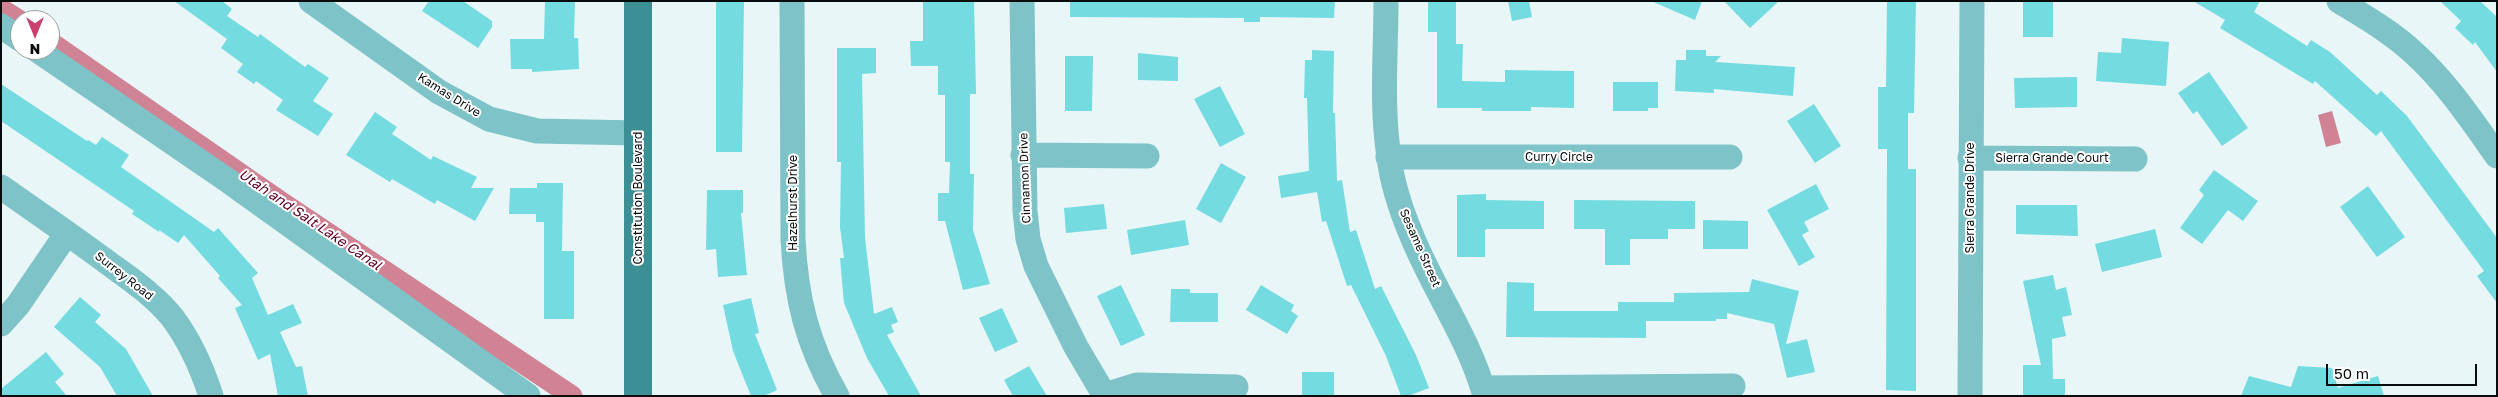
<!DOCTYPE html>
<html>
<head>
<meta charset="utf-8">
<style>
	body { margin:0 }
	#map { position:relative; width:2498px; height:397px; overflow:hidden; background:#e8f6f7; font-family:"Golos Text",sans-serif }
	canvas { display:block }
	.frame { position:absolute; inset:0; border:2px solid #080c0d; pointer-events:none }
	.north { position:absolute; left:10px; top:10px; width:50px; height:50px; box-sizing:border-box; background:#fff; border:1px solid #9c9e9e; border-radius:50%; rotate:180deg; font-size:14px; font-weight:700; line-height:20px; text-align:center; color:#080c0d }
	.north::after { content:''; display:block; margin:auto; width:18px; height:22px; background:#cd406c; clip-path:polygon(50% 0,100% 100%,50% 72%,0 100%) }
	.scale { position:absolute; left:2326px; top:364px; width:151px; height:22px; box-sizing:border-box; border:2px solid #080c0d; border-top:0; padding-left:6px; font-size:15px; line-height:18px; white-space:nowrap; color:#080c0d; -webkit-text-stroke:4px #fff; paint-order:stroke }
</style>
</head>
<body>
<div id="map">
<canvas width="2498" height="397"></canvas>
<div class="frame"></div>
<div class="north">N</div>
<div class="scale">50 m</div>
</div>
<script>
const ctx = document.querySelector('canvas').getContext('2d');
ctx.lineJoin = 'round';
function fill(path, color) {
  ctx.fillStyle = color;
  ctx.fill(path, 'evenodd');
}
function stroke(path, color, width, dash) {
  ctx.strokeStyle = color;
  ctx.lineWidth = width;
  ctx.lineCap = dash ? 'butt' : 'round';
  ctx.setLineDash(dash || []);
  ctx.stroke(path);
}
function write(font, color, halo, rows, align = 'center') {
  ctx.font = font + ' "Golos Text",sans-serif';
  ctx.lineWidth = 4;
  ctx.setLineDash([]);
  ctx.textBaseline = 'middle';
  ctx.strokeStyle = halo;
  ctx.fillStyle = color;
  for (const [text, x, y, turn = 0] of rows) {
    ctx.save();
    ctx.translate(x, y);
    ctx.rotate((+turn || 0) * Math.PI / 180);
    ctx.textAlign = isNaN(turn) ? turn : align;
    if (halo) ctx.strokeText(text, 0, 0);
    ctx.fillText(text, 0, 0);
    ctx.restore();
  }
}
fill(new Path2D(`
	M2332,111L2341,143L2326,147L2318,115Z`), '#d08394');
stroke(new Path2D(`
	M1,9L20,21
	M50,42L281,202L572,396`), '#d08394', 21);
fill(new Path2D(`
	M174,1H222L232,9L227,16L258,37L260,34L305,67L308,64L329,78L313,101L333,114L318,136L276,110L283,100L256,81L254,84L237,72L243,64L221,48L227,39Z
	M429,1H463L492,21V27L478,48L422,11Z
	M545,1H575L574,38H578L579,69L532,72V69H511L510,39H544Z
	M716,1H744L742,152H716Z
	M923,1H974L976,94H970V174H974L973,230L990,284L963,290L945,221H938V193H949L950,162H945V95H938V66H911L910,41H923Z
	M1070,1H1335L1334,18L1260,17V22H1244V18L1070,17Z
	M1428,1H1456V44H1463L1462,81L1505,82V70L1574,71V108L1531,107V111H1482V108H1437V32H1428Z
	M1508,1H1529L1532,17L1512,21Z
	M1651,1H1702L1695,20Z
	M1724,1H1779L1750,28Z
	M1887,1H1916L1914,113H1908V169H1916V391L1886,390L1887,149H1878V87H1886Z
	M2023,1H2053V37H2023Z
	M2193,1H2260L2254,12L2307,46L2311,40L2330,52L2377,95L2381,91L2407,116L2497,238V303L2477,276L2484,271L2381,131L2376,136L2315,81L2313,84L2220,28L2225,20Z
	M2440,1H2480L2497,17V72L2475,42L2473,45L2455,28L2461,21Z
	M2122,38L2169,42L2166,86L2096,81L2098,52L2121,53Z
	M837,48H876V73L862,74L865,238L874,314L892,307L898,322L891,325L894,332L887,335L921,396H889L867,358L844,303L840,258H844L840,227L841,162H837Z
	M1312,50L1334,51L1333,113H1335L1337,181L1342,180L1350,232L1356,230L1375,289L1381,286L1416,355L1429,388L1408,396H1401L1386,356L1351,285L1347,286L1326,221L1322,222L1317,192L1281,198L1278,176L1309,171L1307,98H1304L1305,60H1312Z
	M1686,50H1706V56H1721L1715,62L1795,67L1793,96L1714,89V93L1675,91L1676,60H1686Z
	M1138,53L1178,57V81L1138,80Z
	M1065,56H1093L1092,111H1065Z
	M2209,72L2248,128L2222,146L2197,111L2193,114L2178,93Z
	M2077,77V107L2015,108L2014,78Z
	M1613,82H1658V108H1648V111H1613Z
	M1,84L87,141L88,140L96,145L102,137L129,155L121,167L214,232L218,228L258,273L252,278L268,315L293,304L302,323L280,332L296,367L302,366L308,396H278L270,354L258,360L235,308L242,305L218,278L220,276L184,235L178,243L159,230V232L132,214L134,211L1,121Z
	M1220,86L1245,134L1220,147L1194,99Z
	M1814,104L1841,146L1815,163L1787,121Z
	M375,112L397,127L392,134L431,160L433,156L477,177L471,188H494L475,221L437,200L435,204L392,179L390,182L346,155Z
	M1221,163L1246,177L1221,223L1196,209Z
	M2214,170L2258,201L2243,221L2228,210L2202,244L2180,228L2204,195L2199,190Z
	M537,183H563L562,251H574V319H544V222H536V214H509L510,188H537Z
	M1816,184L1829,209L1804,222L1809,231L1802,235L1815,257L1799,266L1767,210Z
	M2368,186L2405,237L2377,257L2340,207Z
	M707,190H743V213H741L747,275L718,277L716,249L706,250Z
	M1486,194V200L1544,201V229H1487L1485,230V257H1457V195Z
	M1574,200L1695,201V229H1668V239H1630V265H1605V229H1574Z
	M1104,204L1107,229L1066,233L1064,208Z
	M2016,205H2077L2078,236L2016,234Z
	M1185,220L1189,245L1131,255L1127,230Z
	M1703,220L1748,221V249H1703Z
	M2155,229L2162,257L2102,272L2095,244Z
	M2053,275L2056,290L2066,287L2072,315L2062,317L2066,336L2052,339L2053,379H2065V396H2023V365H2041L2023,281Z
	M1752,279L1799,291L1786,344L1807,339L1815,372L1787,378L1774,324L1727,313V319H1716V321H1646V338L1506,337L1507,282L1534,283V311H1618V302H1674V293L1749,292Z
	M1121,285L1145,335L1121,346L1097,296Z
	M1261,285L1294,305L1291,311L1298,316L1287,334L1246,310Z
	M1171,289H1190V293H1218V322H1170Z
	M80,297L101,315L95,322L126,349L153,396H117L100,367L54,327Z
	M751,298L759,333L755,334L777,390L764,396H751L733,351L723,305Z
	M1002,308L1018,342L995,352L979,318Z
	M46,352L64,374L55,382L67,396H1V389Z
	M1029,366L1047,396H1013L1004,380Z
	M2298,366L2332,368L2338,388L2378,376L2384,396H2241L2249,376L2291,387Z
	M1302,372H1334V396H1302Z`), '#74dbe0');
stroke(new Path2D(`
	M311,1L439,92L489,119L537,131L638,133
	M792,1L793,239C796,298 807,344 837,396
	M1022,1L1025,211L1028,239L1036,266L1076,347L1105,396
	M1386,1C1386,53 1381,106 1389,157C1392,183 1401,210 1411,234C1433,289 1469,338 1485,396
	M2339,1C2365,17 2393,33 2415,54C2447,83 2472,121 2497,156
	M1,26L20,39
	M37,50L230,182L528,396
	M1023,155L1147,156
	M1388,157H1730
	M1970,158L2135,159
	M1,187C38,213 75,238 111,265C133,281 155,296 172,317C190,341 202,368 211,396
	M1,324L18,305L67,233
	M1483,388L1733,386
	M1105,395L1137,385L1236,387
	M1970,396L1972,1`), '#7dc3c7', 25);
stroke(new Path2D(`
	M638,1V396`), '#3c8f94', 28);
write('12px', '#080c0d', '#fff', [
	["Kamas Drive",449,95,32],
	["Curry Circle",1559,157],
	["Sierra Grande Court",2052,158],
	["Cinnamon Drive",1025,178,-92],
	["Constitution Boulevard",638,198,-90],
	["Sierra Grande Drive",1970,198,-90],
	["Hazelhurst Drive",793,203,-90],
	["Sesame Street",1420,248,66],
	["Surrey Road",124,276,38]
]);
write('italic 14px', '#5e0026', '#fff', [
	["Utah and Salt Lake Canal",310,220,34]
]);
</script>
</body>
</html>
